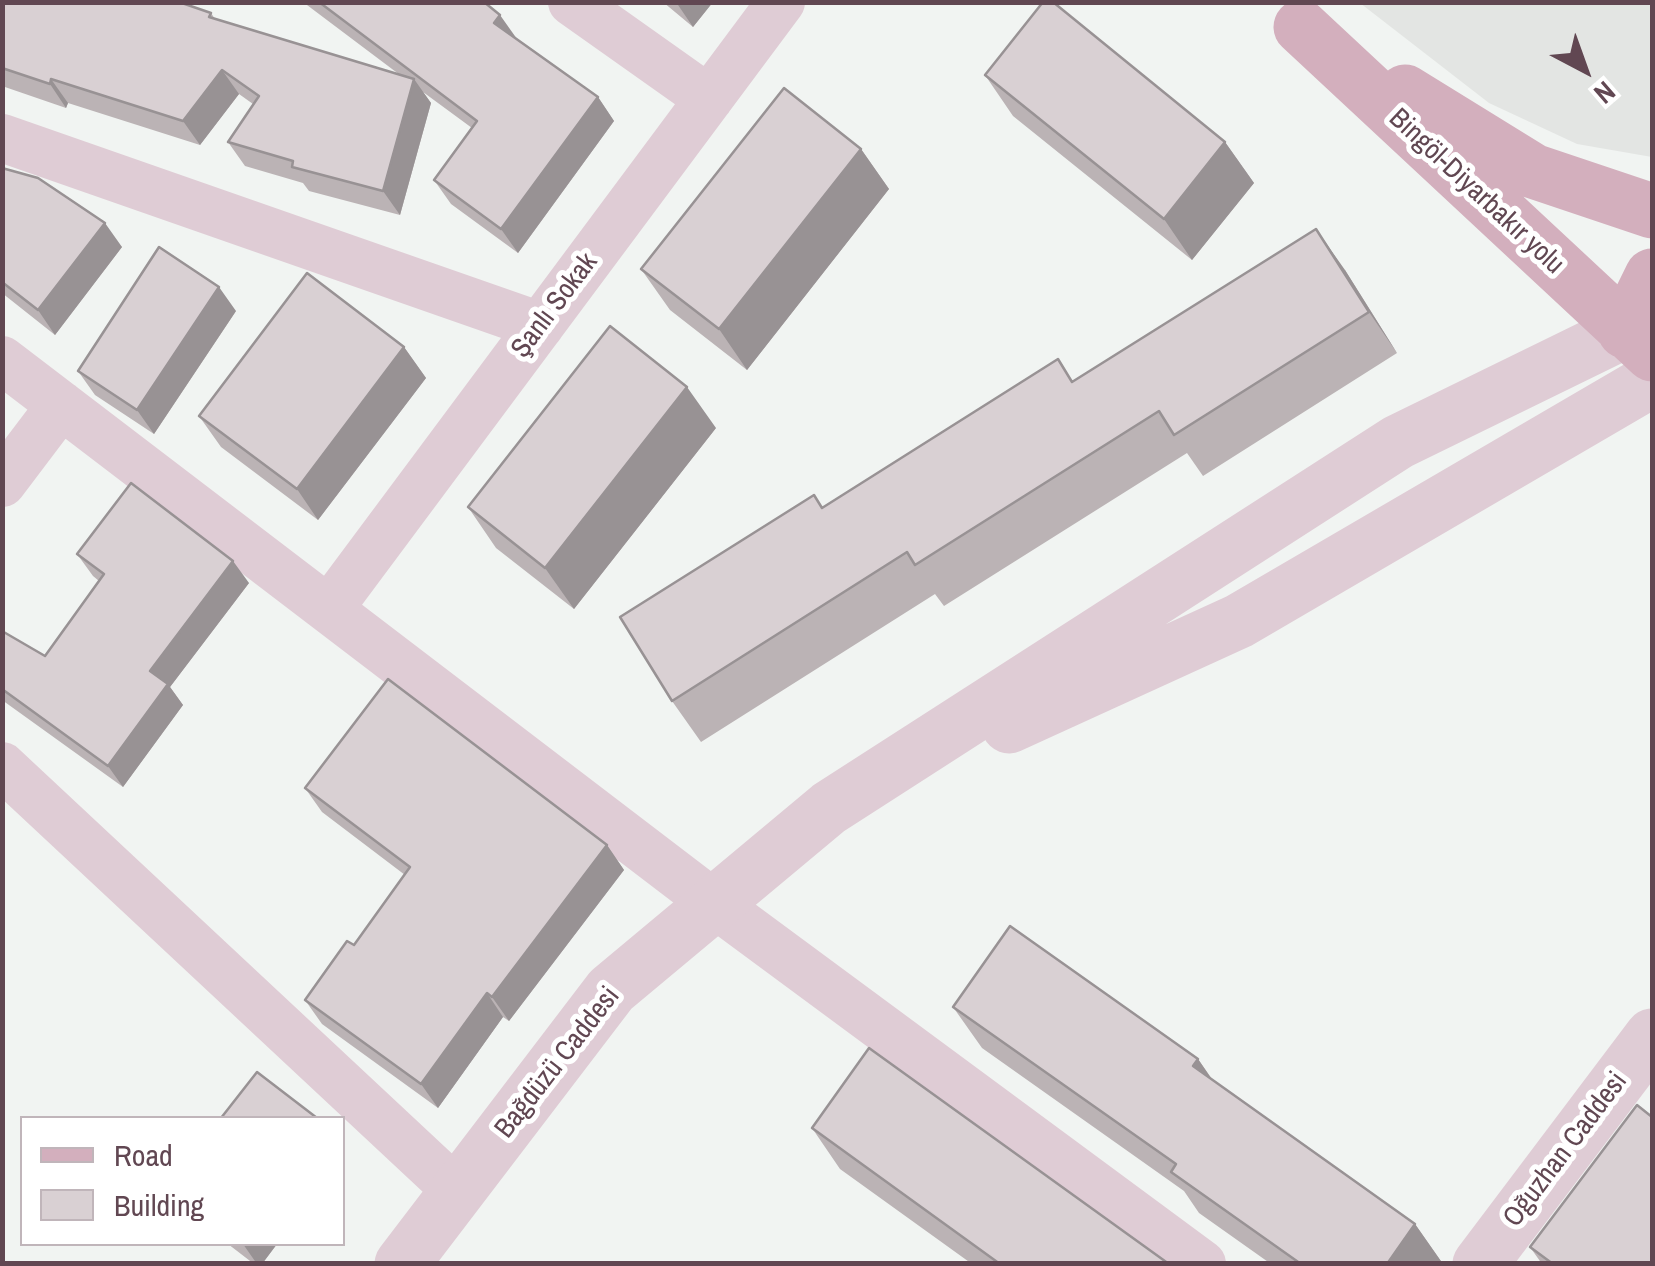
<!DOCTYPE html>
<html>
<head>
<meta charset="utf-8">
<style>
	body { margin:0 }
	#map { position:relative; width:1655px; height:1266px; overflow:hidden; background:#f1f4f2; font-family:"Archivo Narrow",sans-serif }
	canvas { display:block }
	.frame { position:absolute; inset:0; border:5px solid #614752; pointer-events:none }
	.legend { position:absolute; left:20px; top:1116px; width:325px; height:130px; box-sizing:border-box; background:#fff; border:2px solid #c0b5ba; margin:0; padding:12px 18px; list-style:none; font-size:30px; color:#614752 }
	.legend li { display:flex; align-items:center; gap:20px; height:50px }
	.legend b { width:50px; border:2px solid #c0b5ba }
	.north { position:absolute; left:1535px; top:20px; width:100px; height:100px; -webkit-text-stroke:8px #fff; paint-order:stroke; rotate:139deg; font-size:28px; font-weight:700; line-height:40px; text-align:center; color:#614752 }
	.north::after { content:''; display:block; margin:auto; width:35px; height:45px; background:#614752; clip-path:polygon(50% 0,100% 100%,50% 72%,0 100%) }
</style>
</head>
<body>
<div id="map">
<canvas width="1655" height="1266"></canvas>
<div class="frame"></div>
<ul class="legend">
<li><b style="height:12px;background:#d3afbd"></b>Road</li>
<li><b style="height:28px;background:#d9d0d3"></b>Building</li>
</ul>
<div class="north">N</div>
</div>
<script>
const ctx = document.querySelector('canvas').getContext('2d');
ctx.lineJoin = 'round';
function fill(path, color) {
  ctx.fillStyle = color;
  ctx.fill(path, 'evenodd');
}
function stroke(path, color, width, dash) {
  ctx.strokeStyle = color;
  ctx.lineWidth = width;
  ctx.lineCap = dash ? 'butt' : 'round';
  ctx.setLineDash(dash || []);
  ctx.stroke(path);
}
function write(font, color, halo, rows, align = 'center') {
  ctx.font = font + ' "Archivo Narrow",sans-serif';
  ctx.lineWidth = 10;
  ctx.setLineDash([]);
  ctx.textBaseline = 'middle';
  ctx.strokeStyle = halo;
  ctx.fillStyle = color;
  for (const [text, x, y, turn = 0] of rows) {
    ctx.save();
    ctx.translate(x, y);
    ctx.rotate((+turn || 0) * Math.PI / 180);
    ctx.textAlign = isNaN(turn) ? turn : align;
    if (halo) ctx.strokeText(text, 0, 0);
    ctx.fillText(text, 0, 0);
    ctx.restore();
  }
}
fill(new Path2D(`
	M1360,3H1652V157L1577,144L1489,103Z`), '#e3e5e3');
stroke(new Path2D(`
	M572,2L709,99
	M2,138L540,326
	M2,360L716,905L1202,1264
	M2,483L61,405
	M329,609L781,2
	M2,766L457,1191`), '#dfccd5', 48);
stroke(new Path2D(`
	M1009,726L1239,621L1652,380
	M402,1264L611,990L829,808L1398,442L1625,331
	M1480,1264L1652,1036`), '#dfccd5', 55);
stroke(new Path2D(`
	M1301,27L1652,354
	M1405,92L1533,171L1652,211
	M1625,331L1652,276`), '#d3afbd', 55);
fill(new Path2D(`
	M2,2L211,13L215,19L400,75L303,2H484L517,39L598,97L614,121L518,253L451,204L434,180L472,128L423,92L431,103L400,215L309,191L303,183L245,166L228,142L253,104L239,94L200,145L68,103L66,108L2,86Z
	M663,2H713L693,27Z
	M985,75L1225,142L1254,183L1192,260L1013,116Z
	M861,149L889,189L747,370L670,310L641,269Z
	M2,168L122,247L55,335L2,293Z
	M1345,270L1397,353L1203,476L1187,453L944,606L935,594L701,742L672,701L823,507L1073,382Z
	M236,311L154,434L95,395L78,371Z
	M404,347L426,378L318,520L221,447L199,416Z
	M716,428L574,609L496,548L468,507Z
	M77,554L249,583L170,687L183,705L123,787L2,700V631L45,656L99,581L93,576Z
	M305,788L607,845L624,870L509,1021L503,1017L438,1108L322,1024L305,1000L354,945L405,875L322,812Z
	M953,1007L1198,1059L1212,1079L1415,1224L1443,1264H1271L1199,1213L1184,1191L982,1048Z
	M812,1128L1169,1264H972L840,1169Z
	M228,1244H277L262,1264H254Z
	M1530,1247L1652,1264H1542Z`), '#bbb3b5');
fill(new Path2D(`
	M676,2H713L693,27Z
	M500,15L517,39L494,23Z
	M222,70L239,94L200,145L183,121Z
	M51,79L68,103L66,108L50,84Z
	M414,79L431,103L400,215L383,191Z
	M598,97L614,121L518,253L501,229Z
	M1225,142L1254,183L1192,260L1164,219Z
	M861,149L889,189L747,370L719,329Z
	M105,223L122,247L55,335L38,310Z
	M1316,229L1345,270L1397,353L1369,312Z
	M219,287L236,311L154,434L137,410Z
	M404,347L426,378L318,520L297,489Z
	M687,387L716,428L574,609L545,568Z
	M233,561L249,583L170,687L183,705L123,787L108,766L150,671Z
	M607,845L624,870L509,1021L492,997Z
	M487,993L503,1017L438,1108L421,1084Z
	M1198,1059L1226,1100L1193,1066Z
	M1415,1224L1443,1264H1387Z
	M243,1244H277L262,1264H257Z`), '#989294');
const building = new Path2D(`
	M2,2H179L211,13L209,17L414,79L383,191L292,167L293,161L228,142L259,96L222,70L183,121L51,79L50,84L2,68Z
	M319,2H484L500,15L494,23L598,97L501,229L434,180L477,121Z
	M1043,2H1053L1225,142L1164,219L985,75Z
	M784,88L861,149L719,329L641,269Z
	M2,168L38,178L105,223L38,310L2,282Z
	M1316,229L1369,312L1174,435L1159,411L915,565L907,552L672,701L620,617L814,495L822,508L1058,359L1072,382Z
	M159,247L219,287L137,410L78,371Z
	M307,273L404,347L297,489L199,416Z
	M610,326L687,387L545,568L468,507Z
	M131,483L233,561L150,671L168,684L108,766L2,689V631L45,656L104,574L77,554Z
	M388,679L607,845L492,997L487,993L421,1084L305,1000L347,941L354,945L410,867L305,788Z
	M1010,926L1198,1059L1193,1066L1415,1224L1387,1264H1301L1171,1172L1176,1164L953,1007Z
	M869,1048L1169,1264H1000L812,1128Z
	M257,1072L317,1118H221Z
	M1637,1105L1652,1117V1264H1553L1530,1247Z`);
fill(building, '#d9d0d3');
stroke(building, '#989294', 2.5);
write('28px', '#614752', '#fff', [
	["Bingöl-Diyarbakır yolu",1476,192,43],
	["Şanlı Sokak",555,306,-53],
	["Bağdüzü Caddesi",558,1063,-52],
	["Oğuzhan Caddesi",1566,1150,-53]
]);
</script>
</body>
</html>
